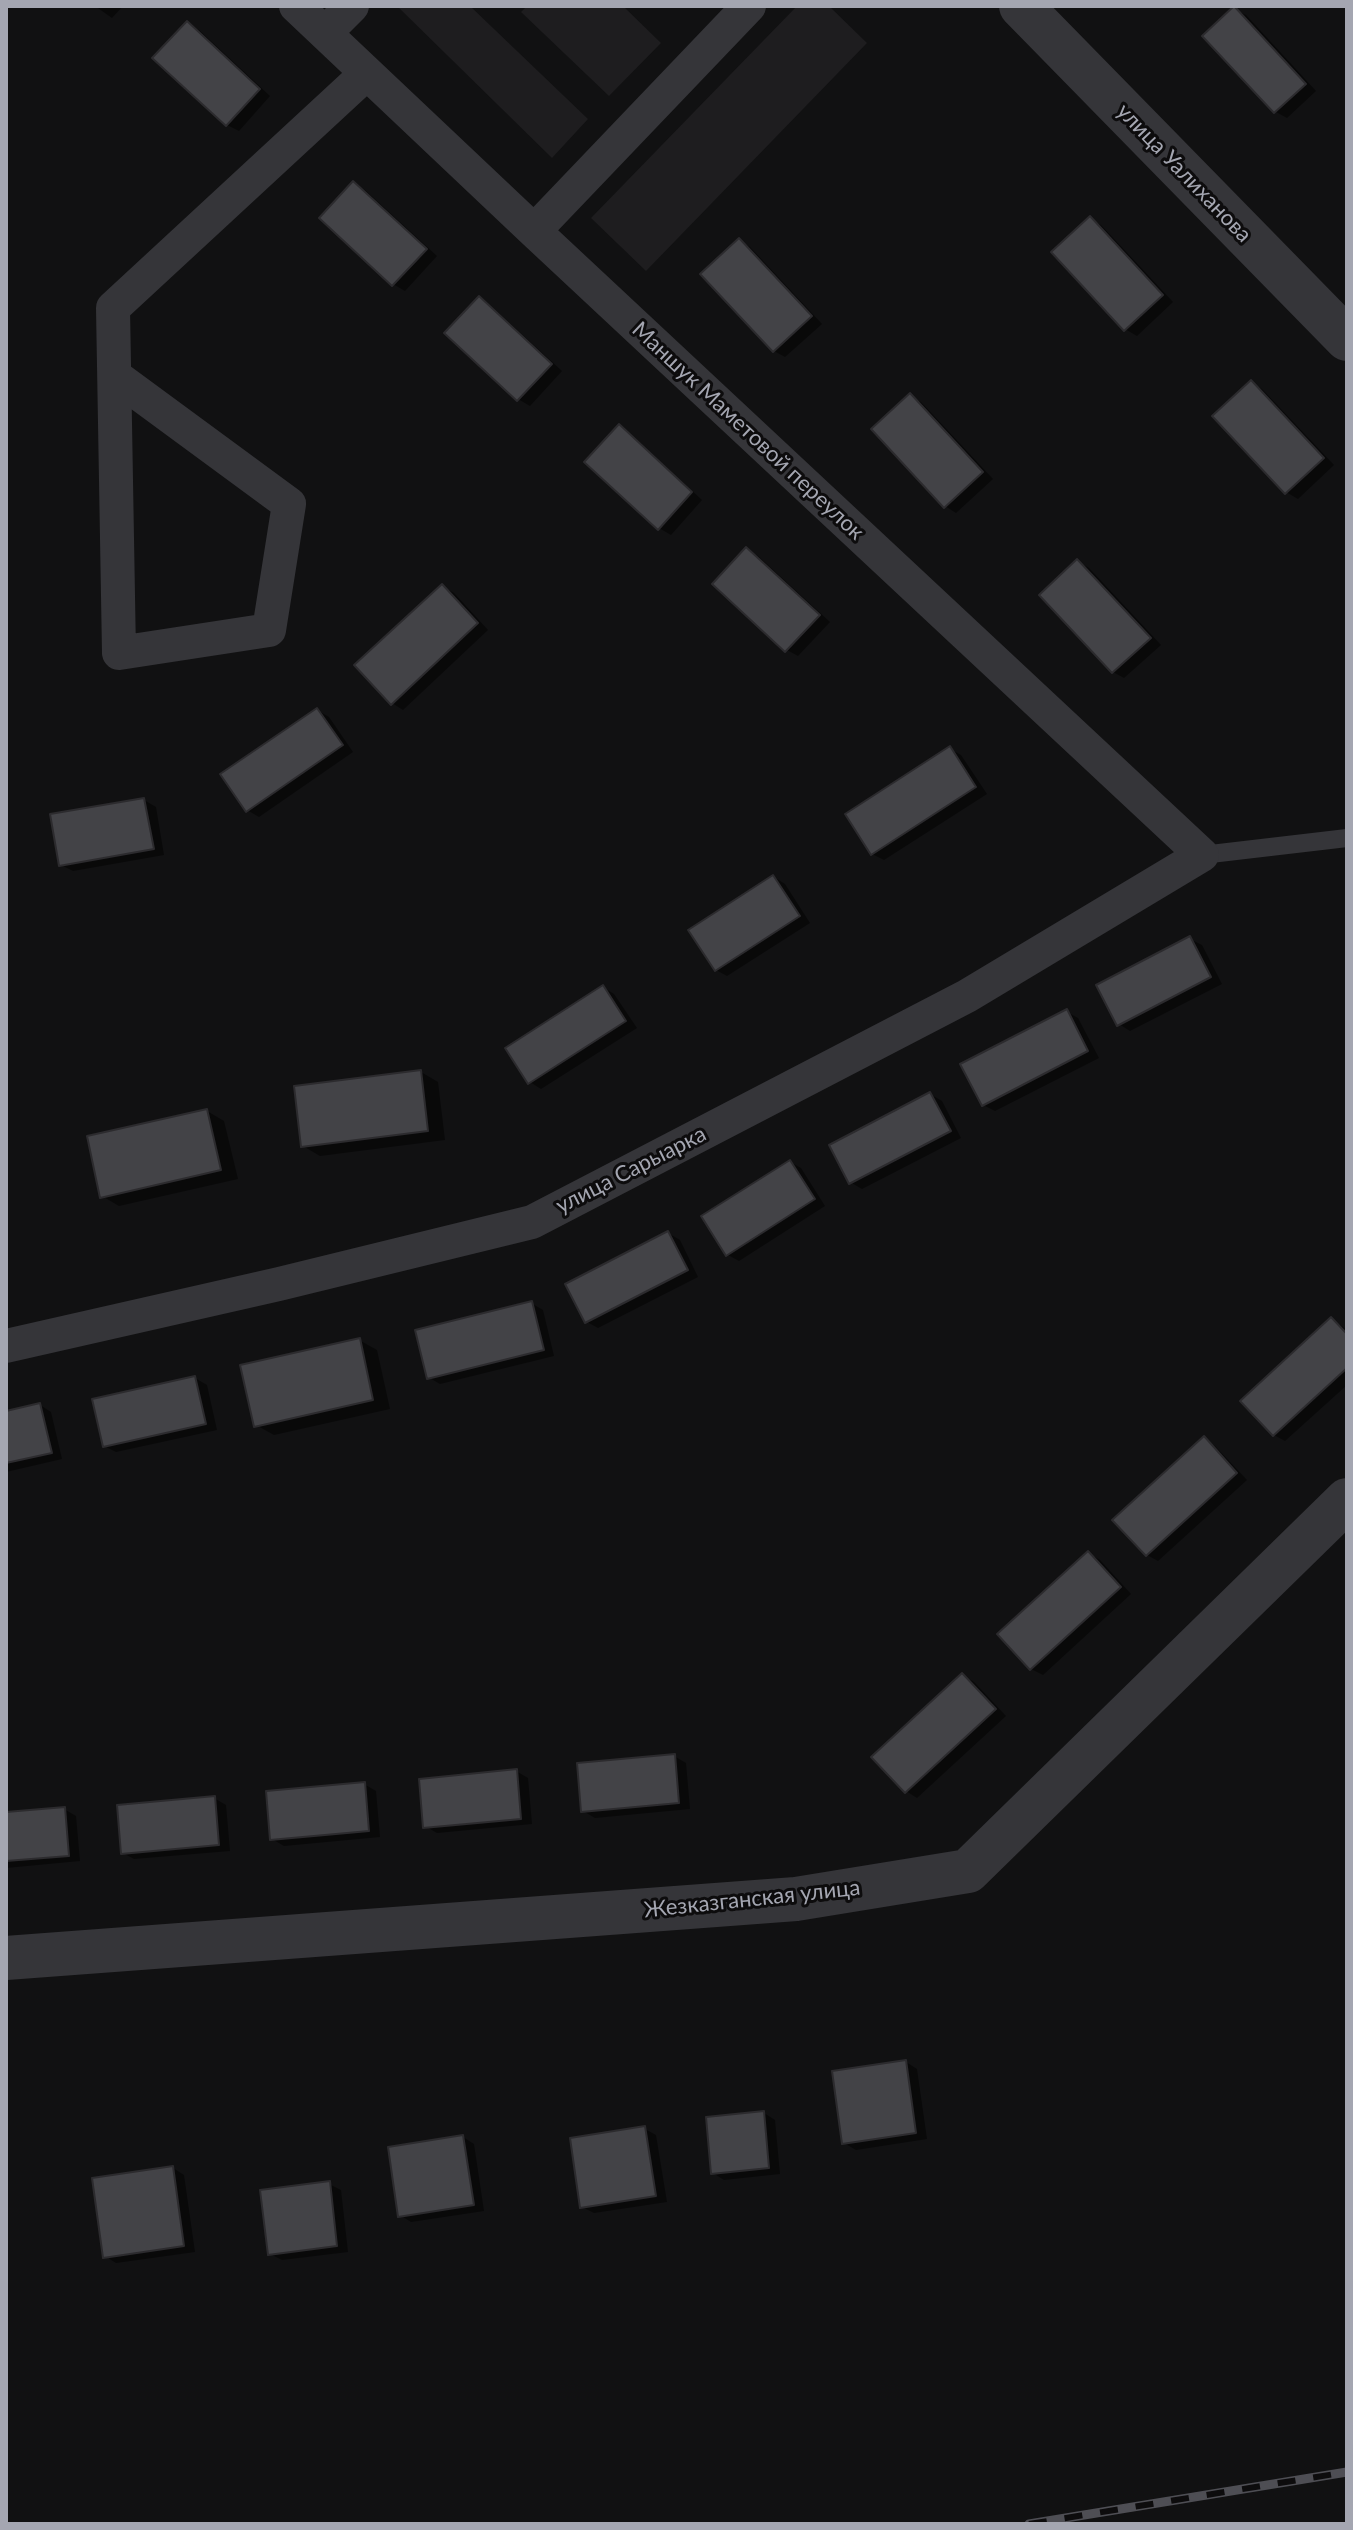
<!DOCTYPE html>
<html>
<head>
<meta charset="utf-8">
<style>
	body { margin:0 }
	#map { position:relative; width:1353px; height:2530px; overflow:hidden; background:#111112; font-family:Lato,sans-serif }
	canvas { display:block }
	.frame { position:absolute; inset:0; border:8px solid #a4a6b1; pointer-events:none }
</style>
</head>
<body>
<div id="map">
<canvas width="1353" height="2530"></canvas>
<div class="frame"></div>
</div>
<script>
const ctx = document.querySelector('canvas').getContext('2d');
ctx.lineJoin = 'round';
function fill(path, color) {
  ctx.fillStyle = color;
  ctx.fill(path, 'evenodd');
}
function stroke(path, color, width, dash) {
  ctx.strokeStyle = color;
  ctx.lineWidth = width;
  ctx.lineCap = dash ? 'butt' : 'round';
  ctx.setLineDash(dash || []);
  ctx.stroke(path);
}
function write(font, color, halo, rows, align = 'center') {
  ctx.font = font + ' Lato,sans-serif';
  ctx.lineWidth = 6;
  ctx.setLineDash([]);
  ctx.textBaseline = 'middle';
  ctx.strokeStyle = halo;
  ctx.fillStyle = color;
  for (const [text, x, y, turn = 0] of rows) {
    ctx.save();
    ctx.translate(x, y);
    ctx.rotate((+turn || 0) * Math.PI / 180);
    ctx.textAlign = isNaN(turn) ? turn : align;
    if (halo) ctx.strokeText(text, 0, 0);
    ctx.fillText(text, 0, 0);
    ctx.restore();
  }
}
fill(new Path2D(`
	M397,6H470L588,119L552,158Z
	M527,6H623L661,43L609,96L521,12Z
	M797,6H829L867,43L646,271L591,218Z`), '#1e1d1f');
fill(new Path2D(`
	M95,6H123L112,18Z
	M1234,9L1246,15L1316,91L1287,118L1276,112L1205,36Z
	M187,24L199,30L270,96L239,131L227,125Z
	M353,183L365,190L437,256L405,291L393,284Z
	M1090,219L1101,225L1173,302L1137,336L1125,329Z
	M739,240L750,247L822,324L785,357L774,351Z
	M479,298L490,305L562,371L530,406L518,399Z
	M1251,382L1262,389L1334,465L1298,499L1286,492Z
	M910,396L921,402L993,479L956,513L945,506Z
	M619,427L630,433L702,500L671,535L659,528Z
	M747,549L758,556L830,622L798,656L787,650Z
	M1078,561L1089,568L1161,645L1124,678L1113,672Z
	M442,586L454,593L488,630L403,710L392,703Z
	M317,710L329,717L353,752L259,817L247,810Z
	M950,749L961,755L987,794L884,860L872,854Z
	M144,800L156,807L164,855L73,871L61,865Z
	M774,877L785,884L810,923L727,976L716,970Z
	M1190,939L1202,945L1222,984L1130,1031L1119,1024Z
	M603,987L614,994L637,1028L541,1089L530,1082Z
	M1067,1012L1078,1018L1099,1058L995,1111L983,1105Z
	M421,1072L438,1082L445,1140L320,1156L303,1146Z
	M930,1094L942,1101L961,1138L862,1189L850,1182Z
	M207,1111L224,1121L238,1179L119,1206L102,1196Z
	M790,1162L801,1168L825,1206L739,1261L728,1255Z
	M668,1233L680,1240L698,1277L598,1328L587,1322Z
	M531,1303L543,1310L554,1356L440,1384L428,1377Z
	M1332,1319L1347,1330V1385L1285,1441L1274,1435Z
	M359,1340L377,1350L390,1409L274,1435L256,1425Z
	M195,1378L207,1385L217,1430L116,1452L104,1446Z
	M40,1405L51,1412L62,1459L6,1472V1413Z
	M1204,1439L1215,1446L1247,1480L1158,1561L1147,1555Z
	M1088,1553L1100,1560L1131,1594L1043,1675L1031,1669L1000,1635Z
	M963,1675L974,1682L1006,1716L917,1798L906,1791Z
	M674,1756L686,1763L690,1809L595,1818L583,1811Z
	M516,1771L528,1778L532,1824L437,1833L425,1826Z
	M364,1784L376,1791L380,1837L284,1846L272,1839Z
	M214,1798L226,1805L230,1851L134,1859L123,1853Z
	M64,1809L76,1816L80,1861L6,1868V1814Z
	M906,2062L917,2069L927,2139L856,2150L844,2143Z
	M764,2113L775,2120L780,2174L724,2180L713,2173Z
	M645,2129L656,2135L667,2202L594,2213L582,2207Z
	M463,2137L474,2144L484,2211L411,2222L400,2215Z
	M173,2168L184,2175L195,2252L116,2263L105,2256Z
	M329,2184L341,2190L348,2252L282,2260L270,2254Z`), '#0007');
const building = new Path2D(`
	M1234,6L1306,84L1274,113L1202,36Z
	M187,21L260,89L226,126L152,58Z
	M353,181L427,249L392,286L319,218Z
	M1090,216L1163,295L1124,331L1051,252Z
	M739,238L812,316L773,352L700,274Z
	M479,296L552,364L517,401L444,333Z
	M1251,380L1324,458L1285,494L1212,416Z
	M910,393L983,472L944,508L871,429Z
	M619,424L692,492L658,530L584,462Z
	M746,547L820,615L785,652L712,584Z
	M1077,559L1151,638L1112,673L1039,595Z
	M442,584L478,623L391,705L354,665Z
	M317,708L343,745L246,812L220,774Z
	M950,746L976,787L871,855L845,814Z
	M144,798L154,849L59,866L50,814Z
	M773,875L800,916L715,971L688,930Z
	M1190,936L1211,977L1117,1026L1096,985Z
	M603,985L626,1021L528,1084L505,1048Z
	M1067,1009L1088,1051L982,1106L960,1064Z
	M421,1070L428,1131L301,1147L294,1086Z
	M930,1092L951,1131L849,1184L829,1145Z
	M207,1109L221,1170L100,1198L87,1136Z
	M790,1160L815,1199L726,1256L701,1216Z
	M668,1231L688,1270L585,1323L565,1284Z
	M532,1301L544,1350L427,1379L415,1330Z
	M1331,1317L1347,1334V1368L1273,1436L1240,1401Z
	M360,1338L373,1400L254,1427L240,1365Z
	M195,1376L206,1424L103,1447L92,1399Z
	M40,1403L52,1453L6,1463V1411Z
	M1204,1436L1237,1473L1146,1556L1112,1520Z
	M1088,1551L1121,1587L1030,1670L997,1634Z
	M962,1673L996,1709L905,1793L871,1757Z
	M675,1754L679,1803L581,1812L577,1763Z
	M517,1769L521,1819L423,1828L419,1779Z
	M365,1782L369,1831L270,1840L266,1791Z
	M215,1796L219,1845L121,1854L117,1805Z
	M65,1807L69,1856L6,1861V1812Z
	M906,2060L916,2133L842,2144L832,2071Z
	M764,2111L769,2168L711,2174L706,2117Z
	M645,2126L656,2196L580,2208L570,2138Z
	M463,2135L474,2205L398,2217L388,2147Z
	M173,2166L184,2246L103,2258L92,2178Z
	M330,2181L337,2246L268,2255L260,2190Z`);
fill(building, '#434347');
stroke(building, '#2c2b2e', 2);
stroke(new Path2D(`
	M1202,855L1347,838`), '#353539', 18);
stroke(new Path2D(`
	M325,33L352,6
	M534,231L749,6
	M115,376L289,504L269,630L119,653L113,308L367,73
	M6,1346L279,1284L532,1222L967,996L1202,855L534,231L296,6`), '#353539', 34);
stroke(new Path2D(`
	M1021,6L1347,339
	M6,1958L796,1899L968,1871L1347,1500`), '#353539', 44);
const rail = new Path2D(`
	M1029,2524L1347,2472`);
stroke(rail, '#4e4e54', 9);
stroke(rail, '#0d0c0d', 6, [18]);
write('22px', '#a4a6b1', '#0d0c0d', [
	["улица Уалиханова",1184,173,46],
	["Маншук Маметовой переулок",748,431,43],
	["улица Сарыарка",631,1170,-27],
	["Жезказганская улица",752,1899,-6]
]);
</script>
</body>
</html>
